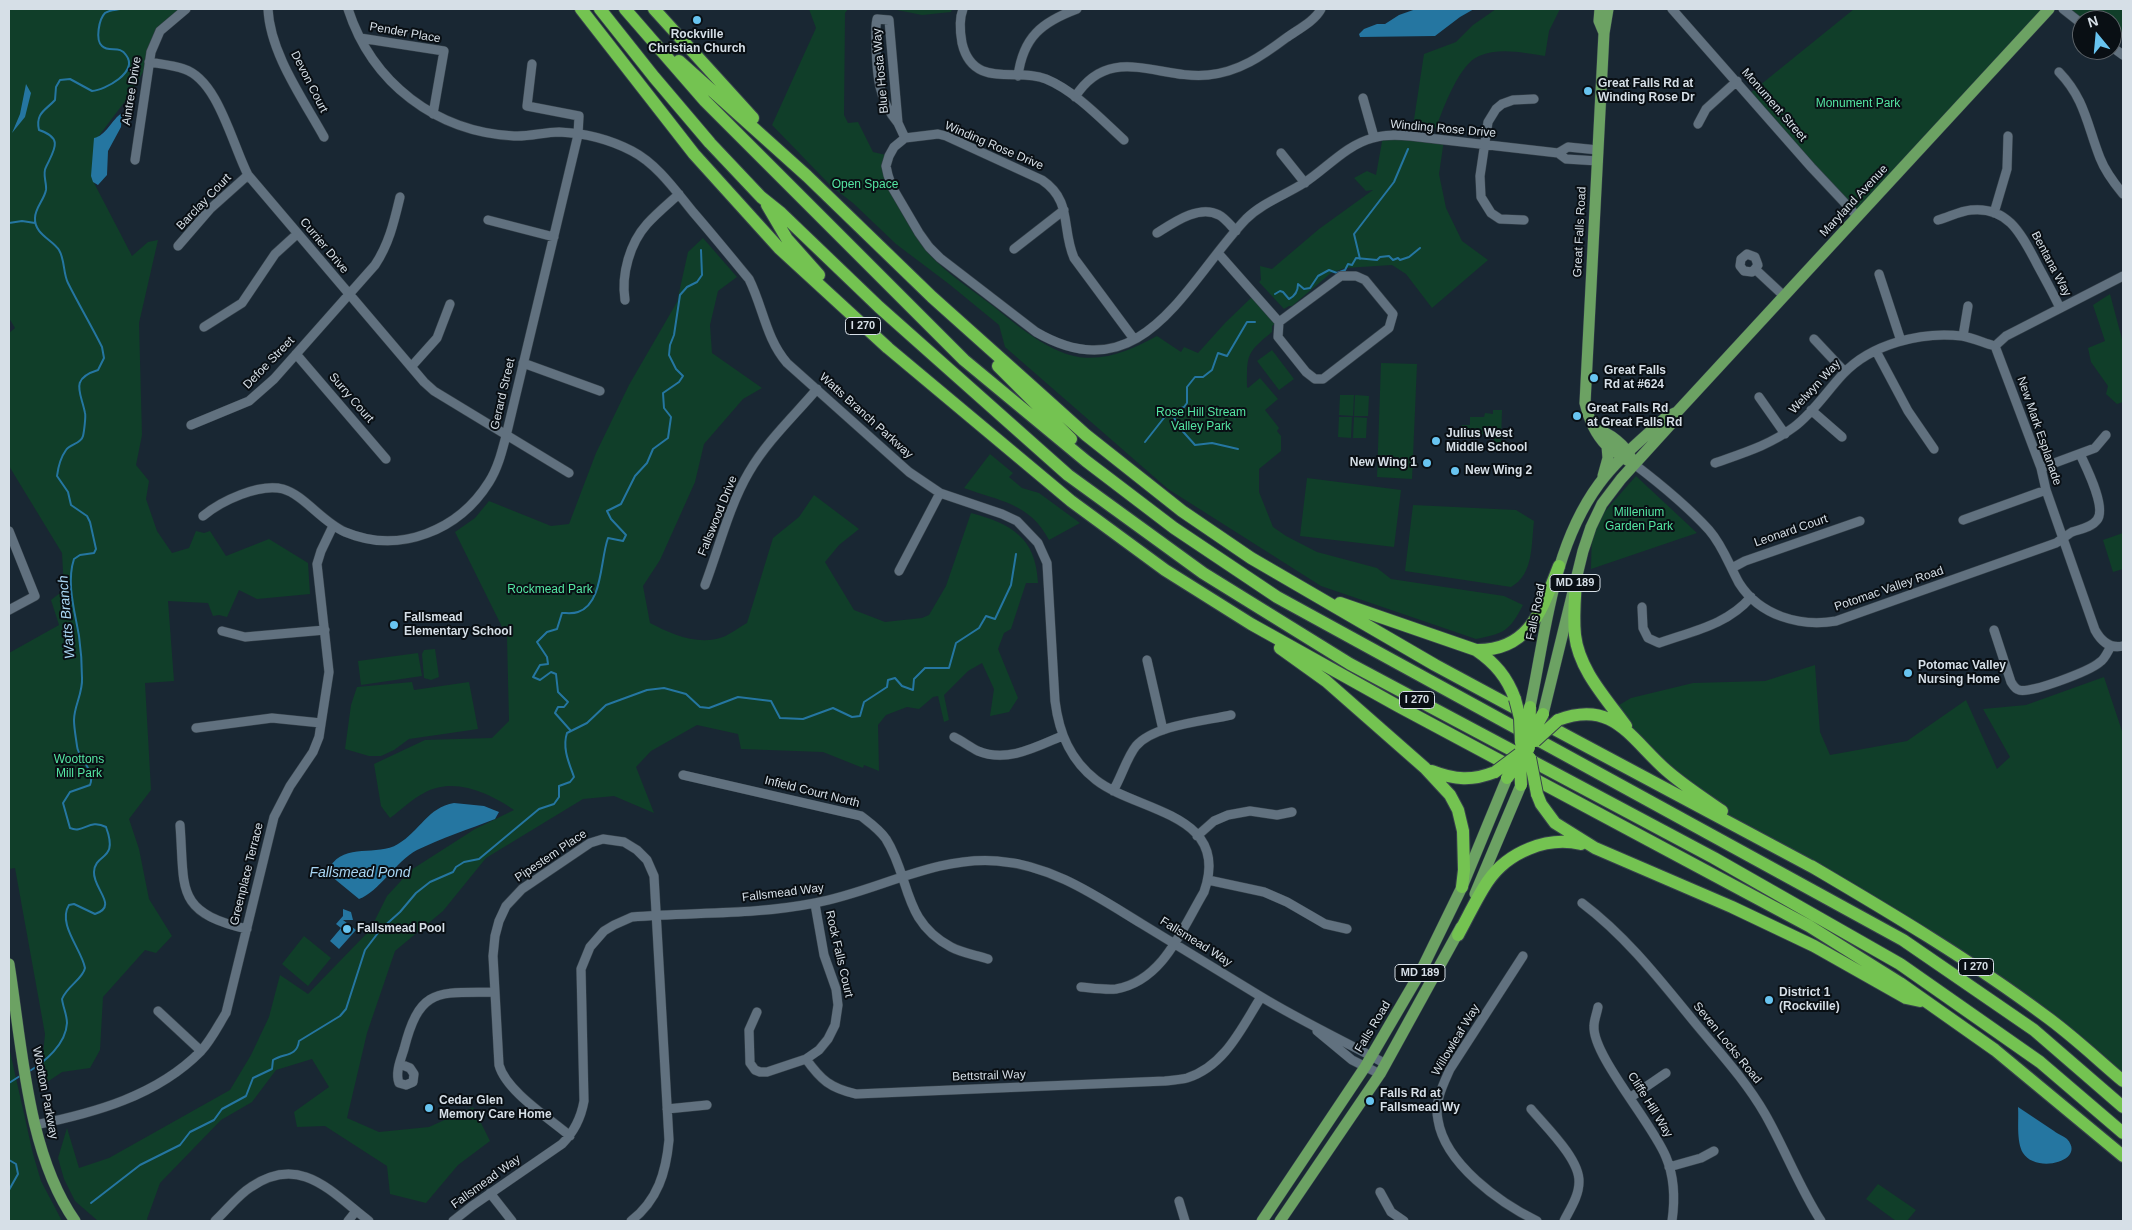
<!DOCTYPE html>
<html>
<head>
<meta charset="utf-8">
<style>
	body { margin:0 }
	#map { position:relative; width:2132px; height:1230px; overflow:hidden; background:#192733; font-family:Arial,sans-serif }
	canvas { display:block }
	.frame { position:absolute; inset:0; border:10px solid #d6dfe7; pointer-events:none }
	.north { position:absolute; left:2072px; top:10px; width:50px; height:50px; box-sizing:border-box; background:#090f14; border:1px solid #5b6268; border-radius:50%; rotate:343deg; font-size:14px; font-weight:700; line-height:20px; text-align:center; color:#d6dfe7 }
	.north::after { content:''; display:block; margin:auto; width:18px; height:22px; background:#68c4f0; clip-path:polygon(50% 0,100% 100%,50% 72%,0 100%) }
</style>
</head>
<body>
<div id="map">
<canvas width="2132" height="1230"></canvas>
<div class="frame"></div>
<div class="north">N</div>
</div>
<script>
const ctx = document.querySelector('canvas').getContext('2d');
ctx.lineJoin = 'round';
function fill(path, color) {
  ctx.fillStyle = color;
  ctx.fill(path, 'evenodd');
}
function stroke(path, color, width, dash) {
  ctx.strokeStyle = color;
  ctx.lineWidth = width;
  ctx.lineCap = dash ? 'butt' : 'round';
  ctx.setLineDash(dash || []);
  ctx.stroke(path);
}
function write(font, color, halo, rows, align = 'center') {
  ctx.font = font + ' Arial,sans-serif';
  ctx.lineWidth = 4;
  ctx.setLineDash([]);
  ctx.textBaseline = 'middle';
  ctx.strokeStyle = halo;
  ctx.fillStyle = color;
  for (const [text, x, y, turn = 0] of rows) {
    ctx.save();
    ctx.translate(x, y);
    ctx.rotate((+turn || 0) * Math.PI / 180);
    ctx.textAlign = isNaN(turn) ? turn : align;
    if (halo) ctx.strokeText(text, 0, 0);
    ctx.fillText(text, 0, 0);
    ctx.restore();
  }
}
fill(new Path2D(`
	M9,9H186L160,31L149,62L129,96L95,141L92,179L132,256L148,242L158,240L139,323L142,435L136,465L149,481L146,499L157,531L172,553L189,548L196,531L204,533L210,531L226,556L269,539L308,563L310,594L257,599L239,590L227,617L219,615L213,616L208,603L168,601L174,681L145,683L151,790L129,819L139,849L149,899L172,936L156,953L145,950L103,997L100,1050L90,1068L62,1072L40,1087L45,1034L15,868L9,869V653L59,625L51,600L64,590L62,553L9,466V333L15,328L9,318Z
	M809,9H848L845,13L844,115L848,123L858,122L873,152L886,155C880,178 888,189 899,208C908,224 916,239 928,253C947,274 971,289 993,306C1014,323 1044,348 1070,355C1101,364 1131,350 1157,336L1181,352L1184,347L1198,353L1225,323L1252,297L1276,323L1272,326V332C1246,353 1247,355 1247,387L1248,388L1260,378L1278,399L1265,410L1279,428L1277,431L1281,436V451L1259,469V492L1273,527L1286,536L1317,552L1377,568L1391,579L1504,596L1523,605C1509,632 1504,633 1476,639L1321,586L1168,489L1005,347L999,325L949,284L896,244L853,203L832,187L772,125L816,28Z
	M892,9H952L951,12L922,15Z
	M1496,9H1560L1549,31L1545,56C1525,53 1500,47 1479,56C1459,64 1443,109 1436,128L1413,126L1424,54L1456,42L1473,25Z
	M1854,9H2049L1858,217L1749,94Z
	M2063,9H2123V32L2112,38V20H2082Z
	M1383,136L1444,140L1439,174L1446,208L1462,241L1488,260L1432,308L1406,274L1392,265L1345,268L1331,273L1292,306H1289L1284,309L1259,282L1261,280L1260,266L1272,269L1319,229L1373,190L1366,191L1354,178L1367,171L1376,175Z
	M703,238L737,277L718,291L710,325L712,353L762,388L743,399L704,444L695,482L660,560L643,586L650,623C671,634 698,646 723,637C731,634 739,627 747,623L773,538L799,517L814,495L859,529L839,545L825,562L854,610L885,622L922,618L929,615L946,586L971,513C1011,524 1036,537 1038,583H1026L1011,629L1004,633L998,649L1018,698L1009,712L990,716L994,689L982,663L968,671L944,695L949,720L944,722L938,696L933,697L919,709L907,707L886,715L878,725L879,771L864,765L863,768L823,752L741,749L738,734L697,725L651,751L636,767L654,813L614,796L583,799L486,858L443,911L395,951L367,1033L347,1118L379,1132L429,1127L473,1107L490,1141L458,1165L426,1203L390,1194L387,1166L325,1126L297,1127L294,1112L329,1087L312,1059L276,1070L252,1102L221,1120L160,1183L147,1219L148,1221H98L75,1201L64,1179L58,1158L67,1128L79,1168L109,1158L230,1090L251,1055L269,1017L280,975L308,994L370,930L387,896L411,870L475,829L514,810C490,793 453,776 424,793C412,799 401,810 390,818L381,806L374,764L425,740L492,738L509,721L507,637L455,532L475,518L489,501L551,526L569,524L596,453L629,385L677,302L688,252Z
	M2110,294L2123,343V402L2117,404L2106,394L2108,386L2091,362L2088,348L2105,341L2093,305Z
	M1272,350L1294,379L1279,390L1257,361Z
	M1381,363L1417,364L1412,479L1377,477Z
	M1340,395H1354L1353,416L1339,415Z
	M1355,395L1369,396L1368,416H1354Z
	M1493,410H1502L1501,443H1494V435L1461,433L1462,425H1470V417H1484L1485,413L1493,414Z
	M1339,417H1352L1351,438L1338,437Z
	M1354,417L1367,418L1366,438H1353Z
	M990,454L1013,473L1009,477L1022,488L1039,493L1080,523L1049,540C1030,503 999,501 964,488Z
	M1636,476L1697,533L1591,569L1592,526Z
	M1307,478L1401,490L1394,547L1300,536Z
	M1413,505L1516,510L1534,521C1531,544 1534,574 1511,587L1405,571Z
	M2123,533V569L2113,572L2103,540Z
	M435,649L439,677L431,680L424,678L422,654L424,650Z
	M418,653L422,676L361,685L358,661Z
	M1815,665L1820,732L1830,755L1907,741L1966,700L1997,769L2010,757L1983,709L2026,705L2104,677L2123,734V1081L2045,1016L1741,826L1666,770L1614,708L1631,698L1693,683L1765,681Z
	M412,682L414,690L469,682L478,729L409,739L394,750L381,756H369L345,749L351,705L357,687Z
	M304,936L331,958L308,986L282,964Z
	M9,1047L33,1154L41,1181L62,1221H9Z
	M1878,1184L1916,1210L1907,1221H1896L1866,1199Z`), '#103e29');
fill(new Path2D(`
	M1416,9H1474L1460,17L1435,36L1360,37L1359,34L1364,29L1377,24H1385L1399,15Z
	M26,84L31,93L25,117L12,133L20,114Z
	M122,113L121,127L108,151L107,175L98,185L93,182L91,176L94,138C106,136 112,119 122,113Z
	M454,803L484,806L499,812L495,819C469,829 442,838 417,850C396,861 379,892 359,899L331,876L330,867C345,842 377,857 398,844C419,832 428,807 454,803Z
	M343,909L351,912L353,920H343L356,930L339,949L330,941L341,928L336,924L343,916Z
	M2018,1107C2030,1115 2042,1123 2054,1131C2057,1134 2064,1136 2067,1139C2087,1161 2036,1174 2023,1153C2016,1141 2019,1120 2018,1107Z`), '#2576a1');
stroke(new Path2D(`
	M9,223L22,221L35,223
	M1360,259L1354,234L1394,182L1408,149
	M1275,294L1280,291L1283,292L1289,299C1295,296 1298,291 1298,284L1304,289L1310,288L1318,276L1329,270L1337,273L1345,270L1348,264L1352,265L1356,258L1377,260L1380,257L1389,256L1393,260L1398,258L1400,260L1409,257L1420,248
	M1172,413L1178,426L1195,445L1212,443L1238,449
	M1145,442L1167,414L1184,407L1187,403V387L1195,377H1203L1212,370L1218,353L1227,356L1247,322H1255
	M571,731L555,713L558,707H564L568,702L558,692L556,674L551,672L540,680L533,677L540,665L548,664L547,657L537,642L547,632L557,629L562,613C567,613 573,614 578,612C603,604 600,560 608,538L623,541L626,535L611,519L607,511L621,504L635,476L647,463L653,449L668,438L671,417L664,408L663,393L679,382L683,376L676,369L669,355L670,345L674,335L680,295L687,287L697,282L702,275L701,250
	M28,1072C45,1062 66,1044 67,1023C67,1015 63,1007 62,999C67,986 83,979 85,968C82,950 57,924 69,905L74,904L95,914C119,906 93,889 94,872C95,852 119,862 106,827C89,818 84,834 70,828L63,803L70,792L90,785C96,770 78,759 77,746C76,738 74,728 74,720C74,706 83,693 82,678C82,664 81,650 79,636C75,612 66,583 74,559L80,555L94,553L96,549L90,522L87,516L71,505L68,492L57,476C58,468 61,457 66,450C70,444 81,444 83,436C84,432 86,416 85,413C81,392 69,379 98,370L104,358L102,347C91,325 79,305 68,283C63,273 65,260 59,250C53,240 34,234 35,218C35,208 44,200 46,190C47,183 42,174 46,167C54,150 64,138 39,130C35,113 46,110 55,100L56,87L60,80L70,79L92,91C105,90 139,72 126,55C120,45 109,53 102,46C95,40 99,19 105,13C109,10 115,10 120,9
	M9,1083L20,1076
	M9,1160L16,1164L18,1174L9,1190
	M91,1203L140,1165L180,1145L190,1132L214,1120L222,1109L246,1096L253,1078L272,1069L273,1060C284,1053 297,1057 299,1041L340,1016L346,1009L365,950L381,929L400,912L416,893L430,882L453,872L456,867L464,862L479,859L539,809L554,804L559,797V786L570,782L574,777C569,763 562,748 567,733L587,723L606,705L647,690L664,688L686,694L700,707L709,708L738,697L771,701L780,718L803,719L833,708L852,717L860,716L864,702L887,687L888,680L895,678L902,686L913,690L914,679L925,668H949L956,643L979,628L986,616L995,619L1011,585L1016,554`), '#2576a1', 2);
const minor = new Path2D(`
	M268,9C270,53 303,99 324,137
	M348,9C372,83 436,132 514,136C529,137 544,132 559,132C584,133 609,139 632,151C657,164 675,190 693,212C712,234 730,256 749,279C763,307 766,339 787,363L909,472L940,493L1002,514L1017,521L1038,543L1047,563L1055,701C1059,733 1070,760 1096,780C1137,812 1232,813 1204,892C1182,929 1163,981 1116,989C1105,990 1092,988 1081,987
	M963,9C959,19 960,32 962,43C973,90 1017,67 1046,79C1075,91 1101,119 1124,140
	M1672,9L1811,167L1858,217
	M2063,9L2082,24
	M360,38L444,51L433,114
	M2112,47L2123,55
	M149,62C161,64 173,65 184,69C218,80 232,144 248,175L424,382L434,391L569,473
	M2059,72C2085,99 2087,125 2100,158C2105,171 2114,183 2123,194
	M1018,76C1023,37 1042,22 1077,9
	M1075,97C1110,42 1159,80 1208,75C1239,72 1262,56 1286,38C1297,30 1315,21 1321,9
	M1363,98L1374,137
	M898,123C878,100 877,74 876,46C876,37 875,27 877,19L889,20L898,123L905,138
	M1698,124L1706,109L1737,81
	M1281,153L1305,183
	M1558,153L1568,147L1598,150
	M135,160L151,52L160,31L186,9
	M1994,213L2007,169L2008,136
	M488,220L554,237
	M1524,220L1500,219L1491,213L1481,197L1480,176L1488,122L1496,109L1502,104L1513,100L1534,99
	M1938,220C1949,217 1960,211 1971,210C2009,206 2022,236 2037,264C2045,279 2053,293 2060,308
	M1157,233C1173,223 1199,204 1219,215C1225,218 1231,226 1236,231
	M178,246L210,209L248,175
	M1014,249L1064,210
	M1218,253L1279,322L1341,276H1356L1365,280L1393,314L1389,328L1323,379H1315L1306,372L1278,337L1279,322
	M1755,269L1758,265L1755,257L1747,254L1741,259L1740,266L1744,271L1752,272L1755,269L1784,296
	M1879,274L1901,341
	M625,300C621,274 630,243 647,224C657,213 668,204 679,194
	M204,327L242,303L275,254L297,234
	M1963,336L1968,306
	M1134,339L1074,258C1061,228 1073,201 1042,180L946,136L938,134L905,138L894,147L889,156L886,166L888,175L892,187L919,233L929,247L940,258L1036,332C1142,394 1186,282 1246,219C1262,203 1285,195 1304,183C1327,168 1346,145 1373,138C1385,134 1398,135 1410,136L1558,153L1566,159L1598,161
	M1814,339L1845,372
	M1995,346L2041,468L2046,490L2095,630C2101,641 2110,649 2123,646
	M1995,346L2006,336L2123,276
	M1876,351L1908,411L1934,449
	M296,354L386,459
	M523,363L600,391
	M411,367L437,338L450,304
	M1759,397L1785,434
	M1811,410L1842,437
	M191,425L249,401L274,379L375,265C389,244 394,222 400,197
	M1715,463C1743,453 1770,445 1794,427C1813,413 1827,391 1843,374C1871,344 1922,331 1962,336C1973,338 1984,343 1995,346
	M1634,464C1659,483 1688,507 1709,530C1723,546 1729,565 1739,583C1760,616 1800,627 1836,621L2056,543C2061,540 2067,535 2072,532C2080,529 2091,528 2097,520C2107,508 2086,467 2080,454
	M2041,468L2095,448L2106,435
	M203,516C221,501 259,483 283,489C304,495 322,522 345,532C400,555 459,530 489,482C498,468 502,451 506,436L578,135L579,116L527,106L532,64
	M1963,520L2046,490
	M9,531L35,596L9,610
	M1732,568L1745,561L1860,521
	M899,571L940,493
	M705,585C719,548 729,506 749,472C767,441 794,416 817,389
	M1642,607L1643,628L1648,638L1659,643C1693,631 1727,625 1751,597
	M1994,630L2011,682C2013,685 2015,689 2019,690C2030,694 2090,671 2100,662C2105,659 2108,651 2111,646
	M222,631L245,637L325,630
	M1147,660L1163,730
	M196,728L272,718L321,723
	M954,737C962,741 970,747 978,751C1007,763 1036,747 1062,736
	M683,775L861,816C870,823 879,829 886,839C911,879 902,921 951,947C962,953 976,955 988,959
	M1113,791C1121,778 1127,757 1136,746C1154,725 1205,721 1231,715
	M180,825C185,889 174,912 247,929
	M1197,836L1214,821L1228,815L1250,811L1277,815L1292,812
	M1208,880L1264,892L1287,902L1325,924L1347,929
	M1582,903C1627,937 1660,980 1696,1024C1720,1053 1746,1081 1765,1114C1785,1149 1799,1187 1821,1221
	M1523,956L1450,1069C1443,1085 1434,1102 1438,1120C1445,1164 1500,1203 1537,1221
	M1598,1007C1597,1013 1594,1020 1594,1026C1592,1055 1653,1124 1666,1157C1674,1176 1675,1200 1672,1221
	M158,1011L201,1051
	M757,1012L749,1030L750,1063L755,1070L760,1072H767L806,1059L819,1050L828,1039L835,1025L838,1005L836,989L824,955L815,904
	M1317,1031L1352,1060L1380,1074
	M806,1059C821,1080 830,1088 856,1094L1165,1081C1172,1080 1180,1080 1187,1078C1225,1066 1242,1027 1261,997
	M400,1064L410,1068L414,1074L413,1082L406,1085L399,1083C395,1072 401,1059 404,1049C420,986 438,993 495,992
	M1631,1097L1666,1073
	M667,1109L707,1105
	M1531,1109C1545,1126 1580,1159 1579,1182C1579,1196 1570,1209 1564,1221
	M35,1125C94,1113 157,1096 201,1051C211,1040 218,1026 226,1013L274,817L290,786L313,752L319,737L329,672L317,564L321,551L333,526
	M570,1136C549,1118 506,1091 499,1065L493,956L495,936L499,921L506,906L522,889L590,843L603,839L624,842L637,850L647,860L654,876L669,1140C666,1172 658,1200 631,1221
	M1669,1167L1701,1158L1714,1151
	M1380,1192L1391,1212L1404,1221
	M490,1193L512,1221
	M1179,1201L1185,1221
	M215,1221C227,1210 238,1195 251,1187C301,1153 332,1193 369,1221
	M348,1221L356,1211
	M453,1221L472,1206L562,1144C575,1131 581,1118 584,1101L581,969L590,947L604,931L614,925L632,917C693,912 755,915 815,903C876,892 934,856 997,861C1052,865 1096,896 1142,924C1181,948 1220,972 1260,996C1301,1021 1344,1041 1386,1064`);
const major = new Path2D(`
	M1600,9L1599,21L1604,33
	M1608,9L1604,33L1585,403C1588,418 1596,435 1607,446H1609L1622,457L1634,464
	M1596,430C1609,432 1626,446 1631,458
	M1603,476L1608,458L1607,446
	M1530,707C1546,631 1552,548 1599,484C1618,458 1644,438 1666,417L1677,412
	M1543,714L1583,551L1591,527L1602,504L1621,479L1671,424L1677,412L2049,9
	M1475,894L1521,785
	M9,964C22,1045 27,1153 75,1221
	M1262,1221L1365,1067L1420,973L1462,887L1507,778
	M1280,1221L1380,1074L1461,927`);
const highway = new Path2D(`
	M581,9L694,154L779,248L888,348L1071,501L1165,570L1251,624L1398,706L1809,926L1900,983L1995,1050L2123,1156
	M600,9L654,77L710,143L761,197L781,213L879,307L1068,475L1203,573L1350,664L1714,858L1900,964L2040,1062L2123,1133
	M625,9L705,101L964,360L1086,461L1174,528L1277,597L1903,940L2034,1030L2123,1107
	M654,9L753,118
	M679,61L807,176L932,297L1027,382L1086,435L1182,511L1251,558L1435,665L1524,713
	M767,205L787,239L819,275
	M998,366L1071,439
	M1576,580C1575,598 1573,616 1575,635C1579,670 1606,698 1626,726
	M1340,603L1476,650C1530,651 1542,609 1559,566
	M1280,648L1326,681L1425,768L1450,795L1458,810L1463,831L1464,870L1462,887
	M1476,650C1495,663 1507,677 1515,699
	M1558,720C1613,699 1630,738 1666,770C1683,785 1703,798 1722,811
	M1541,722L1818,870
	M1432,771C1455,780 1472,781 1495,772
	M1537,794L1541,804L1555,823L1595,848L1732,907L1814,946L1906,998L1920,1001
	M1811,866C1891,913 1970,960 2044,1015C2072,1035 2097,1059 2123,1081
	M1458,935C1468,917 1477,897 1488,881C1508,852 1547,836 1581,844`);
stroke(minor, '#36424b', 10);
stroke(major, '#36424b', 12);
stroke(highway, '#36424b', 14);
stroke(minor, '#61717f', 9);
stroke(major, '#6ca263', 11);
stroke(highway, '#74c351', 12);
const highwayBridge = new Path2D(`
	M1515,699L1520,718L1521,743
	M1529,739L1530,707
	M1529,739L1543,714
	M1535,741L1558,720
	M1530,758L1537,794
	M1520,760L1521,785
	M1495,772L1519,754
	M1507,778L1529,748`);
stroke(highwayBridge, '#36424b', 14, []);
stroke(highwayBridge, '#74c351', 12);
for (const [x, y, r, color] of [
	[697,20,5,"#68c4f0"],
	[1588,91,5,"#68c4f0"],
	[1594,378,5,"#68c4f0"],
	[1577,416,5,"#68c4f0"],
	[1436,441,5,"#68c4f0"],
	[1427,463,5,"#68c4f0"],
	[1455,471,5,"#68c4f0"],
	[394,625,5,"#68c4f0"],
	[1908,673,5,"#68c4f0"],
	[347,929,5,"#68c4f0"],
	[1769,1000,5,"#68c4f0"],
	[1370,1101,5,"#68c4f0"],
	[429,1108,5,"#68c4f0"]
]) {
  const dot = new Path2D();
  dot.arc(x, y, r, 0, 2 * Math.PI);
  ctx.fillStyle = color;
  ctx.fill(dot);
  stroke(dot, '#090f14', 2);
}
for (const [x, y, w] of [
	[863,326,35],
	[1575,583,50],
	[1417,700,35],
	[1976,967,35],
	[1420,973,50]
]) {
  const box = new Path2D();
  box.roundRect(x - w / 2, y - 8.5, w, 17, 4);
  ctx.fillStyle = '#090f14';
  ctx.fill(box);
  stroke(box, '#d6dfe7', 1);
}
write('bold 11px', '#d6dfe7', null, [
	["I 270",863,326],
	["MD 189",1575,583],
	["I 270",1417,700],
	["I 270",1976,967],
	["MD 189",1420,973]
]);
write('12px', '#d6dfe7', '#090f14', [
	["Pender Place",405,33,10],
	["Blue Hosta Way",881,71,-95],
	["Devon Court",309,82,63],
	["Aintree Drive",132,91,-81],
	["Monument Street",1774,105,49],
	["Winding Rose Drive",1443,129,5],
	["Winding Rose Drive",994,146,23],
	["Maryland Avenue",1854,201,-47],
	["Barclay Court",204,202,-46],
	["Great Falls Road",1580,232,-87],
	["Currier Drive",324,246,50],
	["Bentana Way",2051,264,62],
	["Defoe Street",269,363,-46],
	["Welwyn Way",1815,387,-47],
	["Gerard Street",503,394,-77],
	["Surry Court",351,398,49],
	["Watts Branch Parkway",866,416,42],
	["New Mark Esplanade",2039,431,71],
	["Fallswood Drive",718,516,-68],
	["Leonard Court",1791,531,-19],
	["Potomac Valley Road",1889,589,-19],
	["Falls Road",1536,612,-79],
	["Infield Court North",812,792,14],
	["Pipestem Place",551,856,-34],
	["Greenplace Terrace",247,874,-76],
	["Fallsmead Way",783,893,-7],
	["Fallsmead Way",1196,942,32],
	["Rock Falls Court",839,954,77],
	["Falls Road",1373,1027,-59],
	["Willowleaf Way",1456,1040,-59],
	["Seven Locks Road",1727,1043,51],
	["Bettstrail Way",989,1076,-2],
	["Wootton Parkway",45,1093,79],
	["Cliffe Hill Way",1650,1105,58],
	["Fallsmead Way",486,1182,-36]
]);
write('bold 12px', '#d6dfe7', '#090f14', [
	["Rockville",697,35,"center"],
	["Christian Church",697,49,"center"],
	["Great Falls Rd at",1598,84],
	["Winding Rose Dr",1598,98],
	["Great Falls",1604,371],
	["Rd at #624",1604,385],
	["Great Falls Rd",1587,409],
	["at Great Falls Rd",1587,423],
	["Julius West",1446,434],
	["Middle School",1446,448],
	["New Wing 1",1417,463,"right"],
	["New Wing 2",1465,471],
	["Fallsmead",404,618],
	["Elementary School",404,632],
	["Potomac Valley",1918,666],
	["Nursing Home",1918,680],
	["Fallsmead Pool",357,929],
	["District 1",1779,993],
	["(Rockville)",1779,1007],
	["Falls Rd at",1380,1094],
	["Fallsmead Wy",1380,1108],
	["Cedar Glen",439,1101],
	["Memory Care Home",439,1115]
], 'left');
write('12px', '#54e5a2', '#090f14', [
	["Monument Park",1858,104],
	["Open Space",865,185],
	["Rose Hill Stream",1201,413],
	["Valley Park",1201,427],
	["Millenium",1639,513],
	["Garden Park",1639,527],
	["Rockmead Park",550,590],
	["Woottons",79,760],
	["Mill Park",79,774]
]);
write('italic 14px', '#a8d5f3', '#090f14', [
	["Watts Branch",67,617,-95],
	["Fallsmead Pond",360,873]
]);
</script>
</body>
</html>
